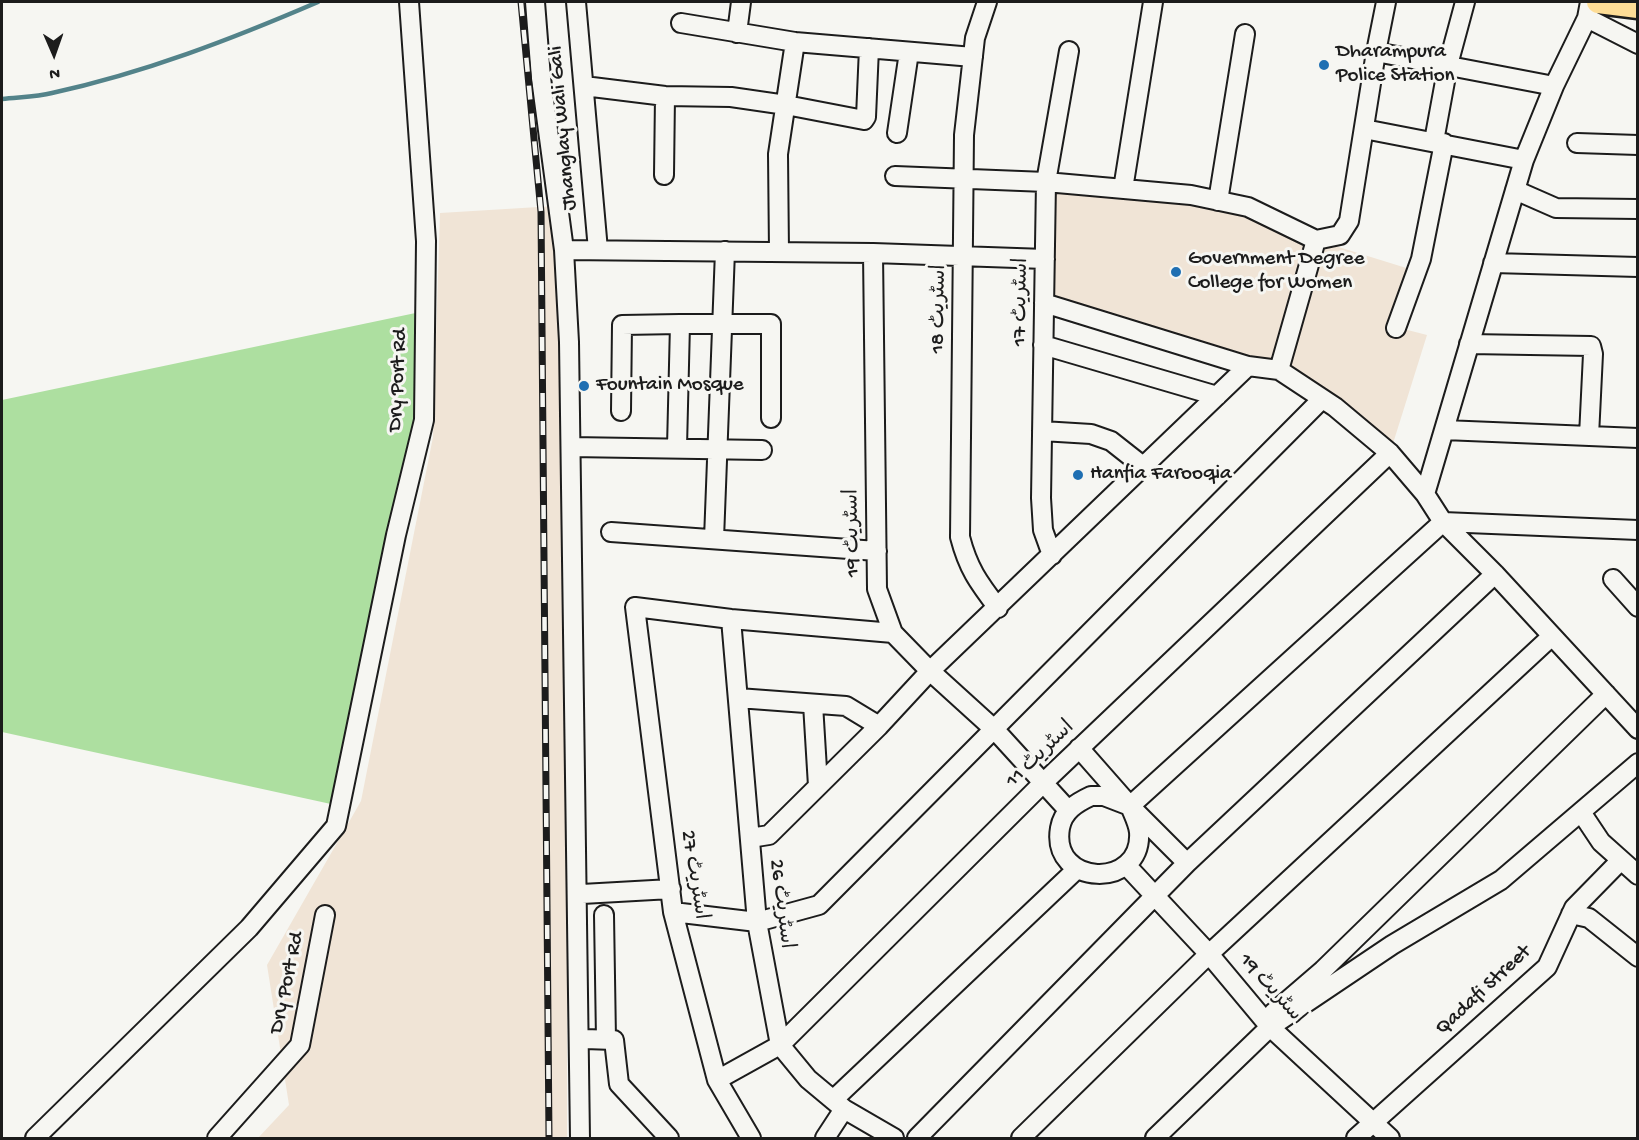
<!DOCTYPE html>
<html>
<head>
<meta charset="utf-8">
<style>
	body { margin:0 }
	#map { position:relative; width:1639px; height:1140px; overflow:hidden; background:#f6f6f2; font-family:"Gochi Hand",sans-serif }
	canvas { display:block }
	.frame { position:absolute; inset:0; border:3px solid #1c1c1c; pointer-events:none }
	.north { position:absolute; left:24px; top:24px; width:60px; height:60px; -webkit-text-stroke:4px #f6f6f2; paint-order:stroke; rotate:178deg; font-size:16px; font-weight:700; line-height:24px; text-align:center; color:#1c1c1c }
	.north::after { content:''; display:block; margin:auto; width:21px; height:27px; background:#1c1c1c; clip-path:polygon(50% 0,100% 100%,50% 72%,0 100%) }
</style>
</head>
<body>
<div id="map">
<canvas width="1639" height="1140"></canvas>
<div class="frame"></div>
<div class="north">N</div>
</div>
<script>
const ctx = document.querySelector('canvas').getContext('2d');
ctx.lineJoin = 'round';
function fill(path, color) {
  ctx.fillStyle = color;
  ctx.fill(path, 'evenodd');
}
function stroke(path, color, width, dash) {
  ctx.strokeStyle = color;
  ctx.lineWidth = width;
  ctx.lineCap = dash ? 'butt' : 'round';
  ctx.setLineDash(dash || []);
  ctx.stroke(path);
}
function write(font, color, halo, rows, align = 'center') {
  ctx.font = font + ' "Gochi Hand","Playpen Sans Arabic",sans-serif';
  ctx.lineWidth = 6;
  ctx.setLineDash([]);
  ctx.textBaseline = 'middle';
  ctx.strokeStyle = halo;
  ctx.fillStyle = color;
  for (const [text, x, y, turn = 0] of rows) {
    ctx.save();
    ctx.translate(x, y);
    ctx.rotate((+turn || 0) * Math.PI / 180);
    ctx.textAlign = isNaN(turn) ? turn : align;
    if (halo) ctx.strokeText(text, 0, 0);
    ctx.fillText(text, 0, 0);
    ctx.restore();
  }
}
fill(new Path2D(`
	M1046,182L1218,201L1316,240L1416,271L1396,327L1427,335L1390,453L1279,370L1044,303Z
	M555,206L567,697V1138H258L289,1105L267,965L361,801L433,437L440,213Z`), '#f0e4d6');
fill(new Path2D(`
	M425,311L424,420L340,806L2,732V400Z`), '#addfa0');
stroke(new Path2D(`
	M2,99C18,97 36,97 52,93C144,73 232,39 318,2`), '#53838a', 4.5);
const minor = new Path2D(`
	M535,2L541,78L564,250
	M576,2L598,250
	M987,2L975,38L964,135L960,537C968,568 978,582 998,608
	M1587,18L1638,44
	M681,23L795,42L973,57
	M737,33L741,2
	M1376,52L1554,86
	M584,86L665,96L731,97L786,105L864,120L866,117L869,48
	M1364,129L1524,160
	M897,133L909,52
	M1434,141L1448,65L1465,2
	M1577,143L1638,145
	M664,175L665,96
	M895,176L1046,182L1191,195L1248,207L1316,240
	M1123,189L1153,2
	M1515,190L1556,208L1638,209
	M1218,201L1245,34
	M779,252L778,154L795,42
	M873,253L877,589L893,633L930,671L995,730L1068,810
	M1493,263L1638,267
	M1044,303L1248,366
	M680,324H771V418
	M1396,328L1421,259L1444,143
	M1469,344L1591,346L1593,354L1589,436
	M1043,345L1217,396
	M1279,370L1316,240L1340,235L1349,221L1376,52L1386,2
	M621,411L622,325L680,324L677,447
	M1444,430L1638,438
	M1042,431L1091,434L1111,441L1144,467
	M571,447L762,450
	M1425,494L1524,160L1554,86L1587,18L1590,2
	M611,532L877,551
	M714,539L725,251
	M1052,555L1043,530L1041,498L1046,182L1069,51
	M1613,579L1638,607
	M731,619L757,922L780,1045L808,1079L844,1109L894,1138
	M738,698L846,706L879,726
	M813,704L818,786
	M1079,748L1130,806L1187,863
	M1091,796H1104L1130,806C1133,814 1138,823 1139,832C1143,890 1050,887 1060,828C1063,811 1076,803 1091,796Z
	M1130,806L1443,522L1638,530
	M1581,812L1601,842L1638,875
	M750,838L769,835L879,726L930,671L1248,366L1279,370L1335,407L1390,453L1425,494L1443,522L1495,574L1638,729
	M1126,865L1209,954L1270,1027L1390,1138
	M582,894L671,889
	M673,912L757,922L819,905L1322,399
	M1571,914L1589,918L1638,957
	M604,915L606,1039
	M1273,1013L1323,970L1606,694
	M585,1039L614,1040L619,1084L669,1138
	M717,1080L780,1045L1043,783L1390,453
	M833,1100L1077,869
	M35,1138L249,928L336,826L396,535L424,420L426,241L409,2
	M217,1138L300,1045L325,915
	M580,1138L569,342L564,250L873,253L1045,259
	M751,1138L717,1080L673,912L635,607L731,619L893,633
	M825,1138L844,1109
	M917,1138L1187,863L1495,574
	M1021,1138L1209,954L1552,636
	M1155,1138L1270,1027L1392,945L1501,880L1638,763
	M1356,1138L1547,967L1574,908L1621,860`);
const major = new Path2D(`
	M1598,2L1638,7`);
stroke(minor, '#1c1c1c', 22);
stroke(major, '#1c1c1c', 27);
stroke(minor, '#f6f6f2', 18);
stroke(major, '#fedd96', 22);
const rail = new Path2D(`
	M521,2L541,212L549,1138`);
stroke(rail, '#1c1c1c', 7);
stroke(rail, '#f6f6f2', 4.5, [14]);
for (const [x, y, r, color] of [
	[1324,65,6,"#1f6fb2"],
	[1176,272,6,"#1f6fb2"],
	[584,386,6,"#1f6fb2"],
	[1078,475,6,"#1f6fb2"]
]) {
  const dot = new Path2D();
  dot.arc(x, y, r, 0, 2 * Math.PI);
  ctx.fillStyle = color;
  ctx.fill(dot);
  stroke(dot, '#f6f6f2', 2);
}
write('21px', '#1c1c1c', '#f6f6f2', [
	["Dharampura",1336,53],
	["Police Station",1336,77],
	["Government Degree",1188,260],
	["College for Women",1188,284],
	["Fountain Mosque",596,386],
	["Hanfia Farooqia",1090,475]
], 'left');
write('21px', '#1c1c1c', '#f6f6f2', [
	["Jhanglay Wali Gali",564,128,-95],
	["اسٹریٹ 17",1022,302,-89],
	["اسٹریٹ 18",940,309,-89],
	["Dry Port Rd",399,380,-87],
	["اسٹریٹ 19",854,533,-91],
	["اسٹریٹ 11",1041,755,-44],
	["اسٹریٹ 27",693,875,81],
	["اسٹریٹ 26",780,904,83],
	["Dry Port Rd",288,983,-78],
	["اسٹریٹ 19",1271,990,48],
	["Qadafi Street",1484,991,-43]
]);
</script>
</body>
</html>
